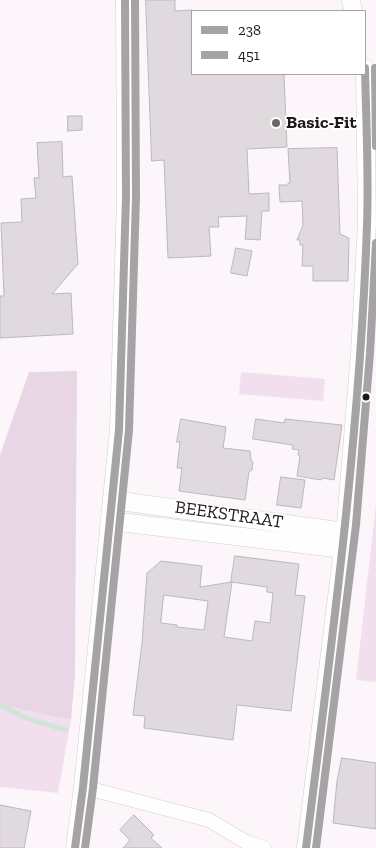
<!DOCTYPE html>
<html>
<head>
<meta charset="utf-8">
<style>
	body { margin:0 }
	#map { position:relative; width:376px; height:848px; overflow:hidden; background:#fcf6fb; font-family:"Zilla Slab",serif }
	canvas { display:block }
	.legend { position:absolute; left:191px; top:10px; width:175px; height:65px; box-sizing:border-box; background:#fff; border:1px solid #a5a3a5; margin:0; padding:6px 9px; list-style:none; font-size:15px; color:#1e191d }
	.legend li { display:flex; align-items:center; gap:10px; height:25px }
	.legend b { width:25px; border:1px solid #a5a3a5 }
</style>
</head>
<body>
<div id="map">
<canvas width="376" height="848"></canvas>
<ul class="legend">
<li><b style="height:6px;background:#a5a3a5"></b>238</li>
<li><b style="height:6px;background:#a5a3a5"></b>451</li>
</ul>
</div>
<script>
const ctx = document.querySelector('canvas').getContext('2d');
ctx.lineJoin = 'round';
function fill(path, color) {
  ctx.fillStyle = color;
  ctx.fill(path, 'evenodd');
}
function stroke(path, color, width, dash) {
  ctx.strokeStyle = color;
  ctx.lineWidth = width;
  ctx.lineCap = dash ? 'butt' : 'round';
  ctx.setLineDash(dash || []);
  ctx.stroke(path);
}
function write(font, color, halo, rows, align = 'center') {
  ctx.font = font + ' "Zilla Slab",serif';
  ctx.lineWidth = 4;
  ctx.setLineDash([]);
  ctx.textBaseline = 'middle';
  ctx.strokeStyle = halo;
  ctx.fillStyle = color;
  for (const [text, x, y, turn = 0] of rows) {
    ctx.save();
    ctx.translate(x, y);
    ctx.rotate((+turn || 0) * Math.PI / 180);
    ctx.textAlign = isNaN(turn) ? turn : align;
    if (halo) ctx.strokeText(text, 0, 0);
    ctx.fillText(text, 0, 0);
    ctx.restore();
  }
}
fill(new Path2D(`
	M241,372L325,379L323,401L239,394Z
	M376,504V682L356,680Z
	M0,705L71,720L58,793L0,787Z`), '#f2dfee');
fill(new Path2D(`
	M77,371L75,675L71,720L0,705V455L29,372Z`), '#e9d6e5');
stroke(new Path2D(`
	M0,705L26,718L66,730`), '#d1e5d5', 5);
const building = new Path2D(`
	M146,0H175V11L192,10V74H284L287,147L247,149L249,194L269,193V211H262L260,240L245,239L247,216L218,217L219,227H209L211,256L168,258L164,160L152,161Z
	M68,116H82V130L68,131Z
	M62,142L63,177L72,176L78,264L52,294L71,293L73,334L0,338V296H4L1,223L22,222L21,199L36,198L34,178H39L37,143Z
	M337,148L340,234L349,238L348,281H313V266H302L303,245H300V240H297L303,225L302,201L280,202L279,185H288V183H290L288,149Z
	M236,248L252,251L247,276L231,273Z
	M181,419L226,427L223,448L250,451L251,460L253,462L252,470L249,472L245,500L179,491L182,468H177L180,442H177Z
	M256,419L284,423L285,419L342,425L334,480L323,478L321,480L297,476L300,456L298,455L299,450L292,449L293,445L253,439Z
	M281,477L305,480L301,508L277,505Z
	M235,556L299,564L295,595L305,596L291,711L237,705L233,740L144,728L145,716L133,715L142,643L147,573L161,561L202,566L200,587L232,582L224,637L252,641L255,621L270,623L273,593L267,592V587L231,582ZM164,595L208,601L204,630L177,627V625L161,623Z
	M342,758L376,763V829L333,823L337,781Z
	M0,805L31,811L24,848H0Z
	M134,815L154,835L151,838L162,848H123L130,840L120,830Z`);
fill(building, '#e0dadf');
stroke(building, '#bcb7bb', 1);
const minor = new Path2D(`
	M83,787L209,820L246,842L264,848`);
const tertiary = new Path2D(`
	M351,0L353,11
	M113,500L345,532
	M111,521L343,549
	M75,848L83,787L119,430L126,197L125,0
	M306,848L346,524L360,352L367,224L365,68`);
stroke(minor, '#d2cdd1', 15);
stroke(tertiary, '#d2cdd1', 19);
stroke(minor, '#fffefe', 14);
stroke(tertiary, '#fffefe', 18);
stroke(new Path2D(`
	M75,848L83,787L119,430L126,197L125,0
	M306,848C332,641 360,434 367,225C369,173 366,120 365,68`), '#a5a3a5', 8);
stroke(new Path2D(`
	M375,68L376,146
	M85,848L93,788L129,430L136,197L135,0
	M316,848L356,525L370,353L376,243`), '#a5a3a5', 8);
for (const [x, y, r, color] of [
	[276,123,5,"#6c666b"],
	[366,397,4.5,"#1e191d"]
]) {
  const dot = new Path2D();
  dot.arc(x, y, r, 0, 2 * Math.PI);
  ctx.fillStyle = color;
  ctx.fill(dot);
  stroke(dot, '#fff', 2);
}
write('bold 18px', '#1e191d', '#fff', [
	["Basic-Fit",286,123]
], 'left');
write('18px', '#1e191d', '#fff', [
	["BEEKSTRAAT",229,515,8]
]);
</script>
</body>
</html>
